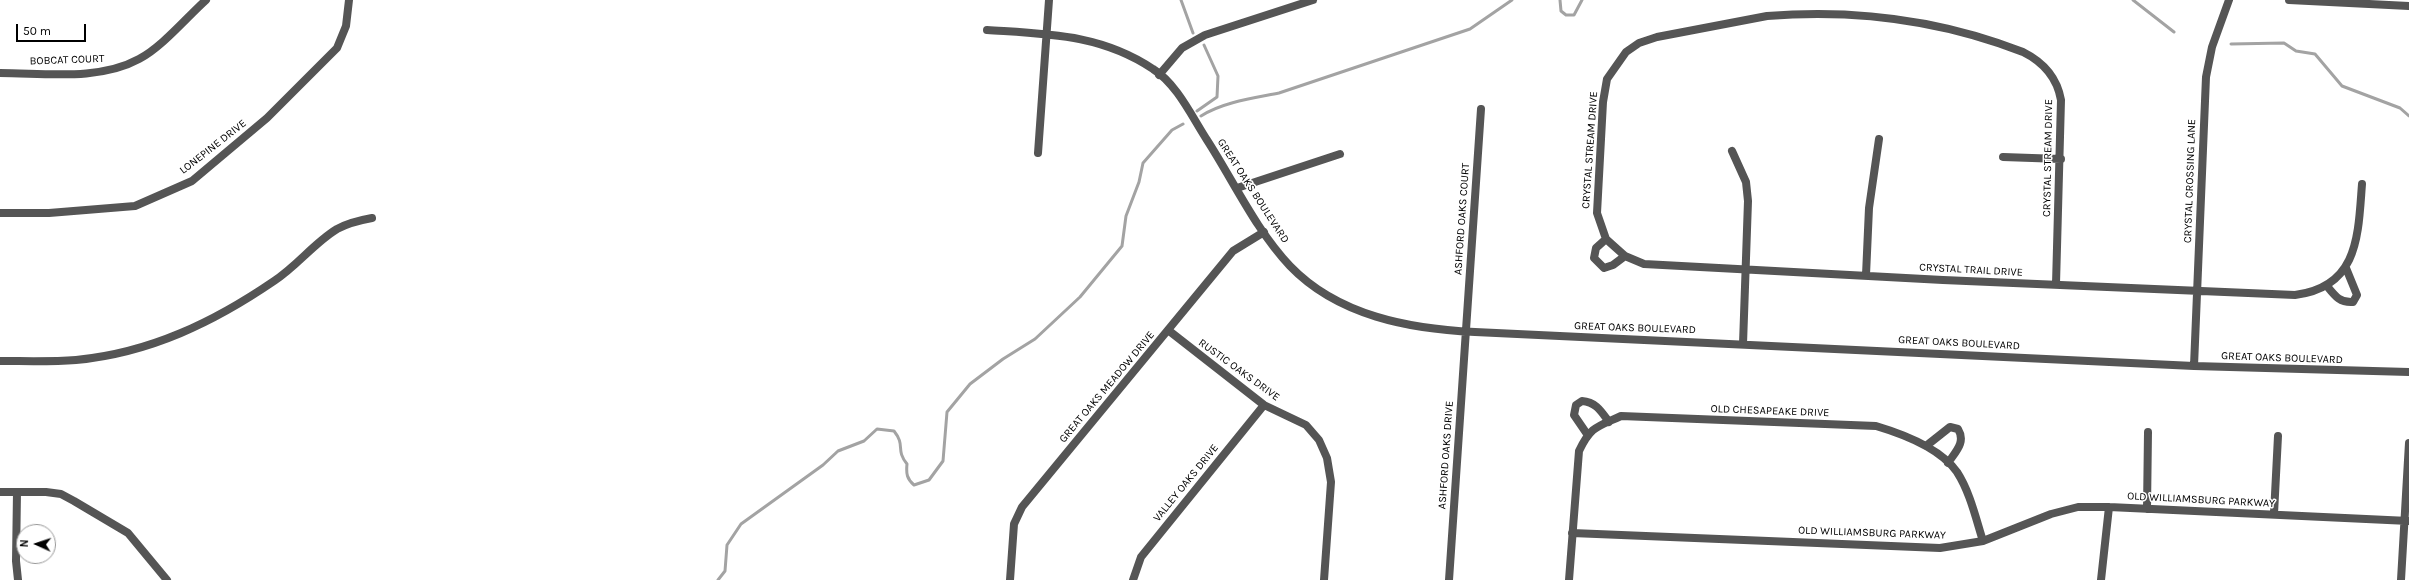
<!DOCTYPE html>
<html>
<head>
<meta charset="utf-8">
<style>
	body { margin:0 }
	#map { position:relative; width:2409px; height:580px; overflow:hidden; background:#fff; font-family:Karla,sans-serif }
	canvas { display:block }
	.north { position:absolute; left:16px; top:524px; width:40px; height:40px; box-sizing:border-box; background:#fff; border:1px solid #999; border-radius:50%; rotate:273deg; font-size:11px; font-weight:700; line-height:16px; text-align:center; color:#000 }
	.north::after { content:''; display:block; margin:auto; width:14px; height:18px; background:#000; clip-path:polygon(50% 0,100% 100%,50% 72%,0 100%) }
	.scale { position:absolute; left:16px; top:24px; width:70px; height:18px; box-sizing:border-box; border:2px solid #000; border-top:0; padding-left:5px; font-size:12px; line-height:14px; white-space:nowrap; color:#000; -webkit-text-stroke:3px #fff; paint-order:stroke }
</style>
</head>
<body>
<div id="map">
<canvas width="2409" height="580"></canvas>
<div class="north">N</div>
<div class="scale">50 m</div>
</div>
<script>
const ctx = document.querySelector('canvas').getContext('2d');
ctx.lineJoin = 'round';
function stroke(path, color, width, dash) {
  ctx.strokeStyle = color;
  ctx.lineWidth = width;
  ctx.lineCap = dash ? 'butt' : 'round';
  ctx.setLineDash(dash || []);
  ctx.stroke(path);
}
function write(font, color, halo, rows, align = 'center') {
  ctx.font = font + ' Karla,sans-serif';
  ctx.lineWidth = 3;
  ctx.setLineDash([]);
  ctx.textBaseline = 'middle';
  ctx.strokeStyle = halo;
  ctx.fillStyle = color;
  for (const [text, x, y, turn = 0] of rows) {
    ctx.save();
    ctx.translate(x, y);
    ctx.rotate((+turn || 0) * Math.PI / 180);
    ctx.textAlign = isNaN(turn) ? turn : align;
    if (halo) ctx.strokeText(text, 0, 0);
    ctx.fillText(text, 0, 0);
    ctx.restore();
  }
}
stroke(new Path2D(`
	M1181,0L1193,33
	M1560,0L1561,11L1566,15H1574L1582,0
	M2133,0L2174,32
	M2231,44L2284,43L2296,51L2315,54L2342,86L2400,108L2409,116
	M1197,111L1217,97L1218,76L1204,45
	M1201,116C1223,102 1254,98 1279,93L1470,29L1512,0
	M718,580L725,571L727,545L741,524L823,465L838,451L864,441L877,429L894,431C906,446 895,449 907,464C906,474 907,479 914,485L929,480L943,461L947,412L970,384L1003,359L1035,339L1080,297L1122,246L1126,216L1139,182L1143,163L1172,130L1183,124`), '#a3a3a3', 3);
stroke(new Path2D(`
	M2289,0L2409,6
	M987,30C1047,34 1101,34 1153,69C1177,84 1192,117 1207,140C1234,182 1256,230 1290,266C1338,316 1410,329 1475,332L2194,366L2409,372
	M0,73C45,73 99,81 139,59C162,47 186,18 206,0
	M1159,75L1182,48L1205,35L1313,0
	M1732,151L1746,182L1748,201L1743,344
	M1038,153L1049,0
	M2003,157L2061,159
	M1237,188L1340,154
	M0,213H49L135,206L192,181L267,118L337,48L346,26L349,0
	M1606,239L1596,248L1594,258L1604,268L1613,265L1625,256
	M1866,275L1869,208L1879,139
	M2056,284L2061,100C2057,77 2043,62 2023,52C1941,20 1854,9 1767,16L1657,37L1639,43L1626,52L1607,79L1603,102L1597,213L1606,239L1625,256L1644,264L1943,280L2295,295C2359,287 2358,235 2362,184
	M2327,286C2335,296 2340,303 2353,302L2357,295L2346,268
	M1168,330L1264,405L1306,425L1319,440L1327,458L1331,482L1324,580
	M0,361C25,361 51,362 76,360C150,353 214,322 274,281C297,266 314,243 337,229C348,223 361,220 372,218
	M2194,366L2206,77L2212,47L2229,0
	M1587,434L1574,415L1576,405L1582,401C1596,402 1601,411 1609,422
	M1926,446L1950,427L1958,429C1966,442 1956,451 1948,463
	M0,492H46L61,494L74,501L128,533L167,580
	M17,492L16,561L18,580
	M2147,509L2148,432
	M2274,514L2278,436
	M1572,533L1940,548L1983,541L2051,514L2078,507H2109L2409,521
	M1010,580L1014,524L1022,507L1233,251L1264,232
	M1133,580L1141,557L1264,405
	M1449,580L1481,109
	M1569,580L1579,451C1591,426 1597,427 1621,416L1876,426C1903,434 1940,448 1957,472C1970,492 1976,519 1983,541
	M2101,580L2109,507
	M2401,580L2409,443`), '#555', 8);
write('11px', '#000', '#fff', [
	["BOBCAT COURT",67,60,-2],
	["LONEPINE DRIVE",213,147,-38],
	["CRYSTAL STREAM DRIVE",1590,150,-86],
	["CRYSTAL STREAM DRIVE",2048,158,-89],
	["CRYSTAL CROSSING LANE",2190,181,-88],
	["GREAT OAKS BOULEVARD",1253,191,57],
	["ASHFORD OAKS COURT",1462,219,-86],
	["CRYSTAL TRAIL DRIVE",1971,270,3],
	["GREAT OAKS BOULEVARD",1635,328,2],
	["GREAT OAKS BOULEVARD",1959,343,3],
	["GREAT OAKS BOULEVARD",2282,358,2],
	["RUSTIC OAKS DRIVE",1239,370,36],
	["GREAT OAKS MEADOW DRIVE",1107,387,-50],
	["OLD CHESAPEAKE DRIVE",1770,411,2],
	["ASHFORD OAKS DRIVE",1446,455,-86],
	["VALLEY OAKS DRIVE",1186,483,-51],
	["OLD WILLIAMSBURG PARKWAY",2201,500,3],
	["OLD WILLIAMSBURG PARKWAY",1872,533,2]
]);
</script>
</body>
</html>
